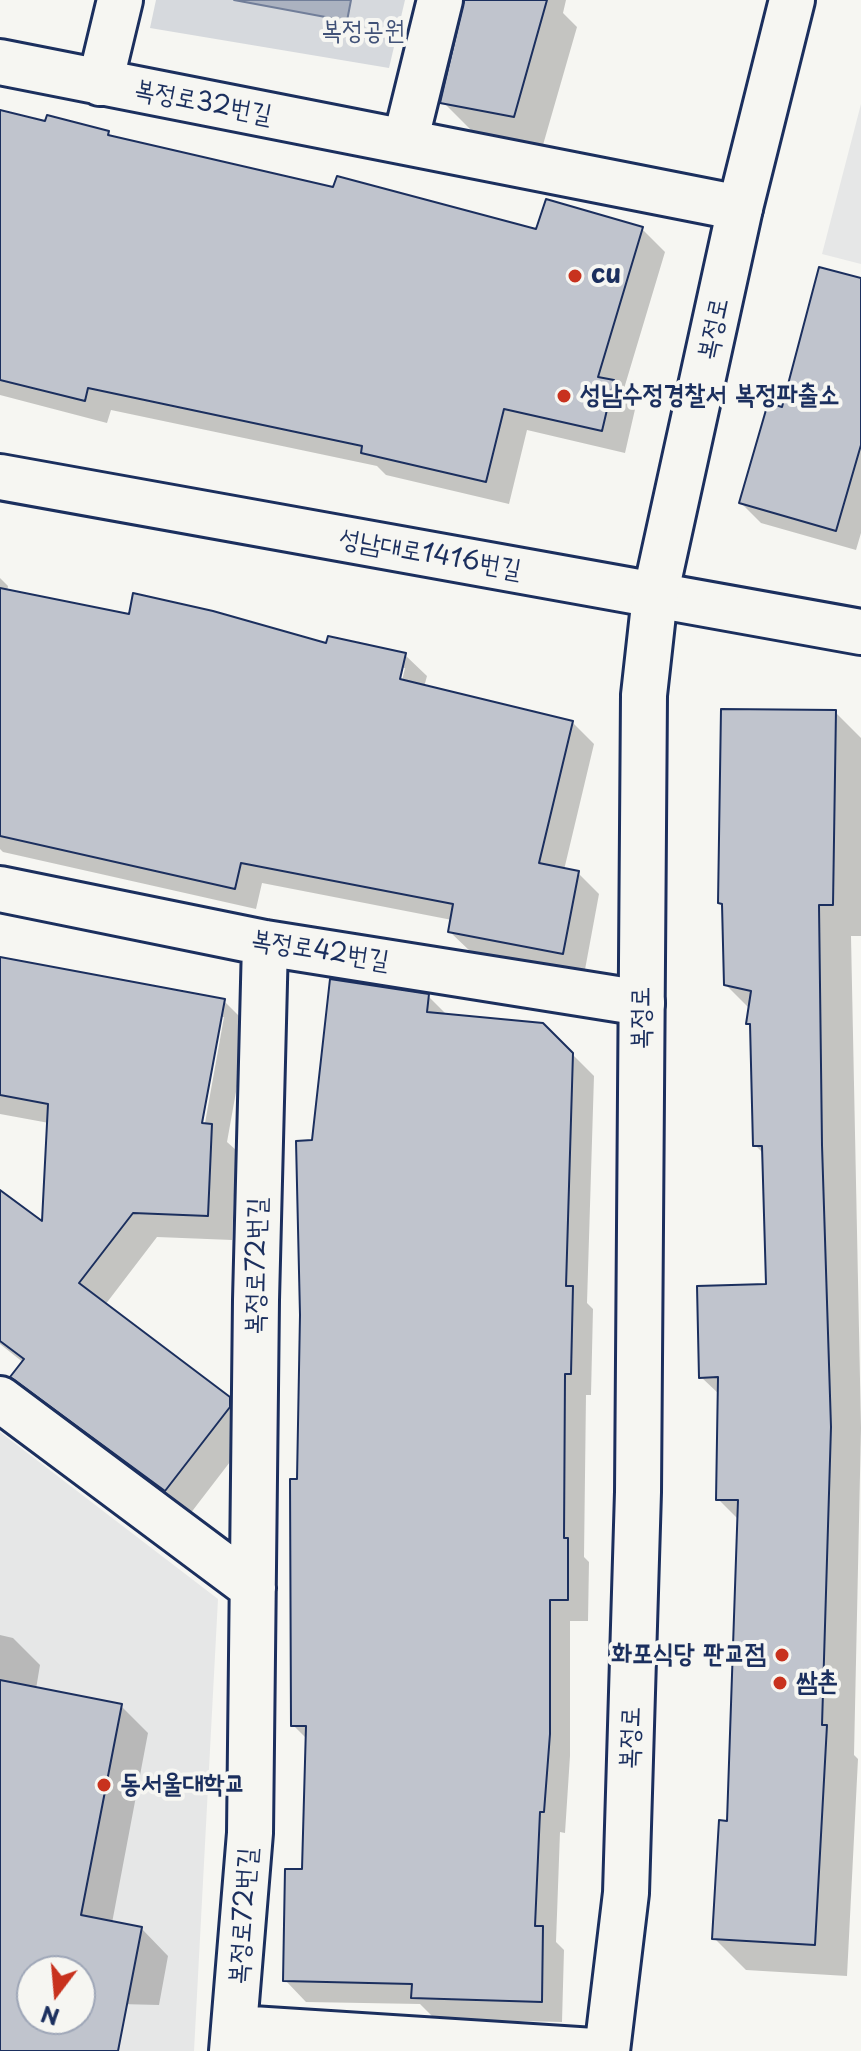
<!DOCTYPE html>
<html>
<head>
<meta charset="utf-8">
<style>
	body { margin:0 }
	#map { position:relative; width:861px; height:2051px; overflow:hidden; background:#f6f6f2; font-family:"Playpen Sans",sans-serif }
	canvas { display:block }
	.north { position:absolute; left:16px; top:1955px; width:80px; height:80px; box-sizing:border-box; background:#f6f6f2; border:2px solid #9ea6b7; border-radius:50%; rotate:196deg; font-size:22px; font-weight:700; line-height:32px; text-align:center; color:#1b2f5e }
	.north::after { content:''; display:block; margin:auto; width:28px; height:36px; background:#c8321e; clip-path:polygon(50% 0,100% 100%,50% 72%,0 100%) }
</style>
</head>
<body>
<div id="map">
<canvas width="861" height="2051"></canvas>
<div class="north">N</div>
</div>
<script>
const ctx = document.querySelector('canvas').getContext('2d');
ctx.lineJoin = 'round';
function fill(path, color) {
  ctx.fillStyle = color;
  ctx.fill(path, 'evenodd');
}
function stroke(path, color, width, dash) {
  ctx.strokeStyle = color;
  ctx.lineWidth = width;
  ctx.lineCap = dash ? 'butt' : 'round';
  ctx.setLineDash(dash || []);
  ctx.stroke(path);
}
function write(font, color, halo, rows, align = 'center') {
  ctx.font = font + ' "Playpen Sans","Poor Story",sans-serif';
  ctx.lineWidth = 8;
  ctx.setLineDash([]);
  ctx.textBaseline = 'middle';
  ctx.strokeStyle = halo;
  ctx.fillStyle = color;
  for (const [text, x, y, turn = 0] of rows) {
    ctx.save();
    ctx.translate(x, y);
    ctx.rotate((+turn || 0) * Math.PI / 180);
    ctx.textAlign = isNaN(turn) ? turn : align;
    if (halo) ctx.strokeText(text, 0, 0);
    ctx.fillText(text, 0, 0);
    ctx.restore();
  }
}
fill(new Path2D(`
	M861,104V264L822,254Z
	M0,1432L218,1599L194,2051H0ZM32,1971H80V2019H32Z`), '#e6e7e7');
fill(new Path2D(`
	M156,0H405L389,68L150,28Z`), '#d6d9dd');
const water = new Path2D(`
	M234,0H351L347,21Z`);
fill(water, '#abb2c0');
stroke(water, '#717e99', 2);
fill(new Path2D(`
	M467,0H566L563,13L577,27L543,145L472,131L443,102Z
	M0,113L108,133L114,139L335,190L538,231L642,229L665,252L623,392L636,405L625,453L527,430L509,504L386,475L377,466L111,410L107,423L0,395Z
	M861,280V533L856,550L761,523L741,503L783,409Z
	M0,578L8,586L7,592L130,617L405,655L427,676L424,687L572,722L594,744L564,870L578,873L599,894L584,975L472,953L450,932L452,920L262,883L256,909L3,852L0,849ZM401,668H405L400,689L396,688Z
	M835,712L861,738V936H851L861,1428L854,1755L858,1759L847,1976L746,1970L714,1938L729,1823L740,1521L718,1499L720,1395L701,1377L768,1286L765,1155L755,1145L750,1009L726,985L724,907L720,903Z
	M0,958L224,1001L248,1025L227,1142L236,1150L232,1240L157,1237L105,1305L229,1398L254,1423L253,1432L190,1514L37,1401L13,1377L24,1363L0,1344V1192L43,1225L49,1123L0,1114ZM220,1017H224L203,1134L199,1133Z
	M428,996L448,1016L542,1024L594,1076L587,1303L593,1309L591,1395H586L584,1557L589,1562L588,1621H570V1756L565,1833L560,1832L556,1942L564,1950L562,2022L435,2019L420,2004L306,2002L285,1980L304,1871L308,1740L293,1725L299,1481L314,1142Z
	M0,1635L13,1638L40,1665L36,1689L121,1706L148,1733L112,1923L141,1928L168,1956L159,2005L80,2003V1971H32V2002L10,2044L110,2051H0Z`), '#0003');
const building = new Path2D(`
	M464,0H547L514,117L440,103Z
	M0,110L45,121L47,115L109,131L108,135L333,187L337,176L536,229L546,199L643,227L598,377L614,380L602,431L504,409L486,482L361,453L362,446L88,388L85,401L0,380Z
	M819,267L861,278V445L836,531L739,503L768,403L782,407Z
	M0,588L129,614L133,593L213,611L326,643L328,636L406,653L400,679L573,721L539,863L579,871L563,954L448,932L453,904L241,863L235,889L0,836Z
	M721,709L836,710L833,905H819L822,1145L831,1427L822,1725H827L815,1945L712,1939L719,1820L727,1821L738,1500H716L718,1377L699,1378L697,1286L766,1284L762,1146H753L750,1024H746L751,991L724,985L722,904L718,903Z
	M0,957L225,999L202,1123L212,1124L208,1216L133,1213L79,1283L230,1397V1407L165,1491L10,1377L24,1359L0,1341V1190L42,1221L48,1104L0,1095Z
	M330,979L429,994L427,1012L543,1023L573,1053L566,1286H573L571,1374H565L564,1538H568V1600H550V1734L544,1812H540L535,1926H543L542,2002L411,1998L412,1984L283,1981L285,1869H302L306,1726H291L290,1479H297L300,1315L296,1141L312,1140Z
	M0,1680L122,1704L81,1915L142,1927L118,2051H0ZM32,1971H80V2019H32Z`);
fill(building, '#c0c4cd');
stroke(building, '#1b2f5e', 2);
const street = new Path2D(`
	M0,62L740,208
	M100,83L120,0
	M405,142L440,0
	M0,477L861,632
	M0,889L265,943L642,1003
	M0,1399L253,1588
	M236,2028L594,2051
	M232,2051L250,1833L256,1300L265,943`);
const secondary = new Path2D(`
	M607,2051L626,1893L638,1492L644,695L655,596L740,208L792,0`);
stroke(street, '#1b2f5e', 50);
stroke(secondary, '#1b2f5e', 50);
stroke(street, '#f6f6f2', 44);
stroke(secondary, '#f6f6f2', 44);
for (const [x, y, r, color] of [
	[575,276,8,"#c8321e"],
	[564,396,8,"#c8321e"],
	[782,1655,8,"#c8321e"],
	[780,1683,8,"#c8321e"],
	[104,1785,8,"#c8321e"]
]) {
  const dot = new Path2D();
  dot.arc(x, y, r, 0, 2 * Math.PI);
  ctx.fillStyle = color;
  ctx.fill(dot);
  stroke(dot, '#f6f6f2', 3);
}
write('26px', '#405177', '#f6f6f2', [
	["복정공원",363,32]
]);
write('26px', '#1b2f5e', '#f6f6f2', [
	["복정로32번길",203,103,11],
	["복정로",714,329,-78],
	["성남대로1416번길",430,555,10],
	["복정로42번길",320,951,9],
	["복정로",642,1018,-90],
	["복정로72번길",257,1266,-89],
	["복정로",631,1738,-88],
	["복정로72번길",244,1916,-86]
]);
write('bold 26px', '#1b2f5e', '#f6f6f2', [
	["cu",591,276],
	["성남수정경찰서 복정파출소",580,396],
	["화포식당 판교점",766,1655,"right"],
	["쌈촌",796,1683],
	["동서울대학교",120,1785]
], 'left');
</script>
</body>
</html>
